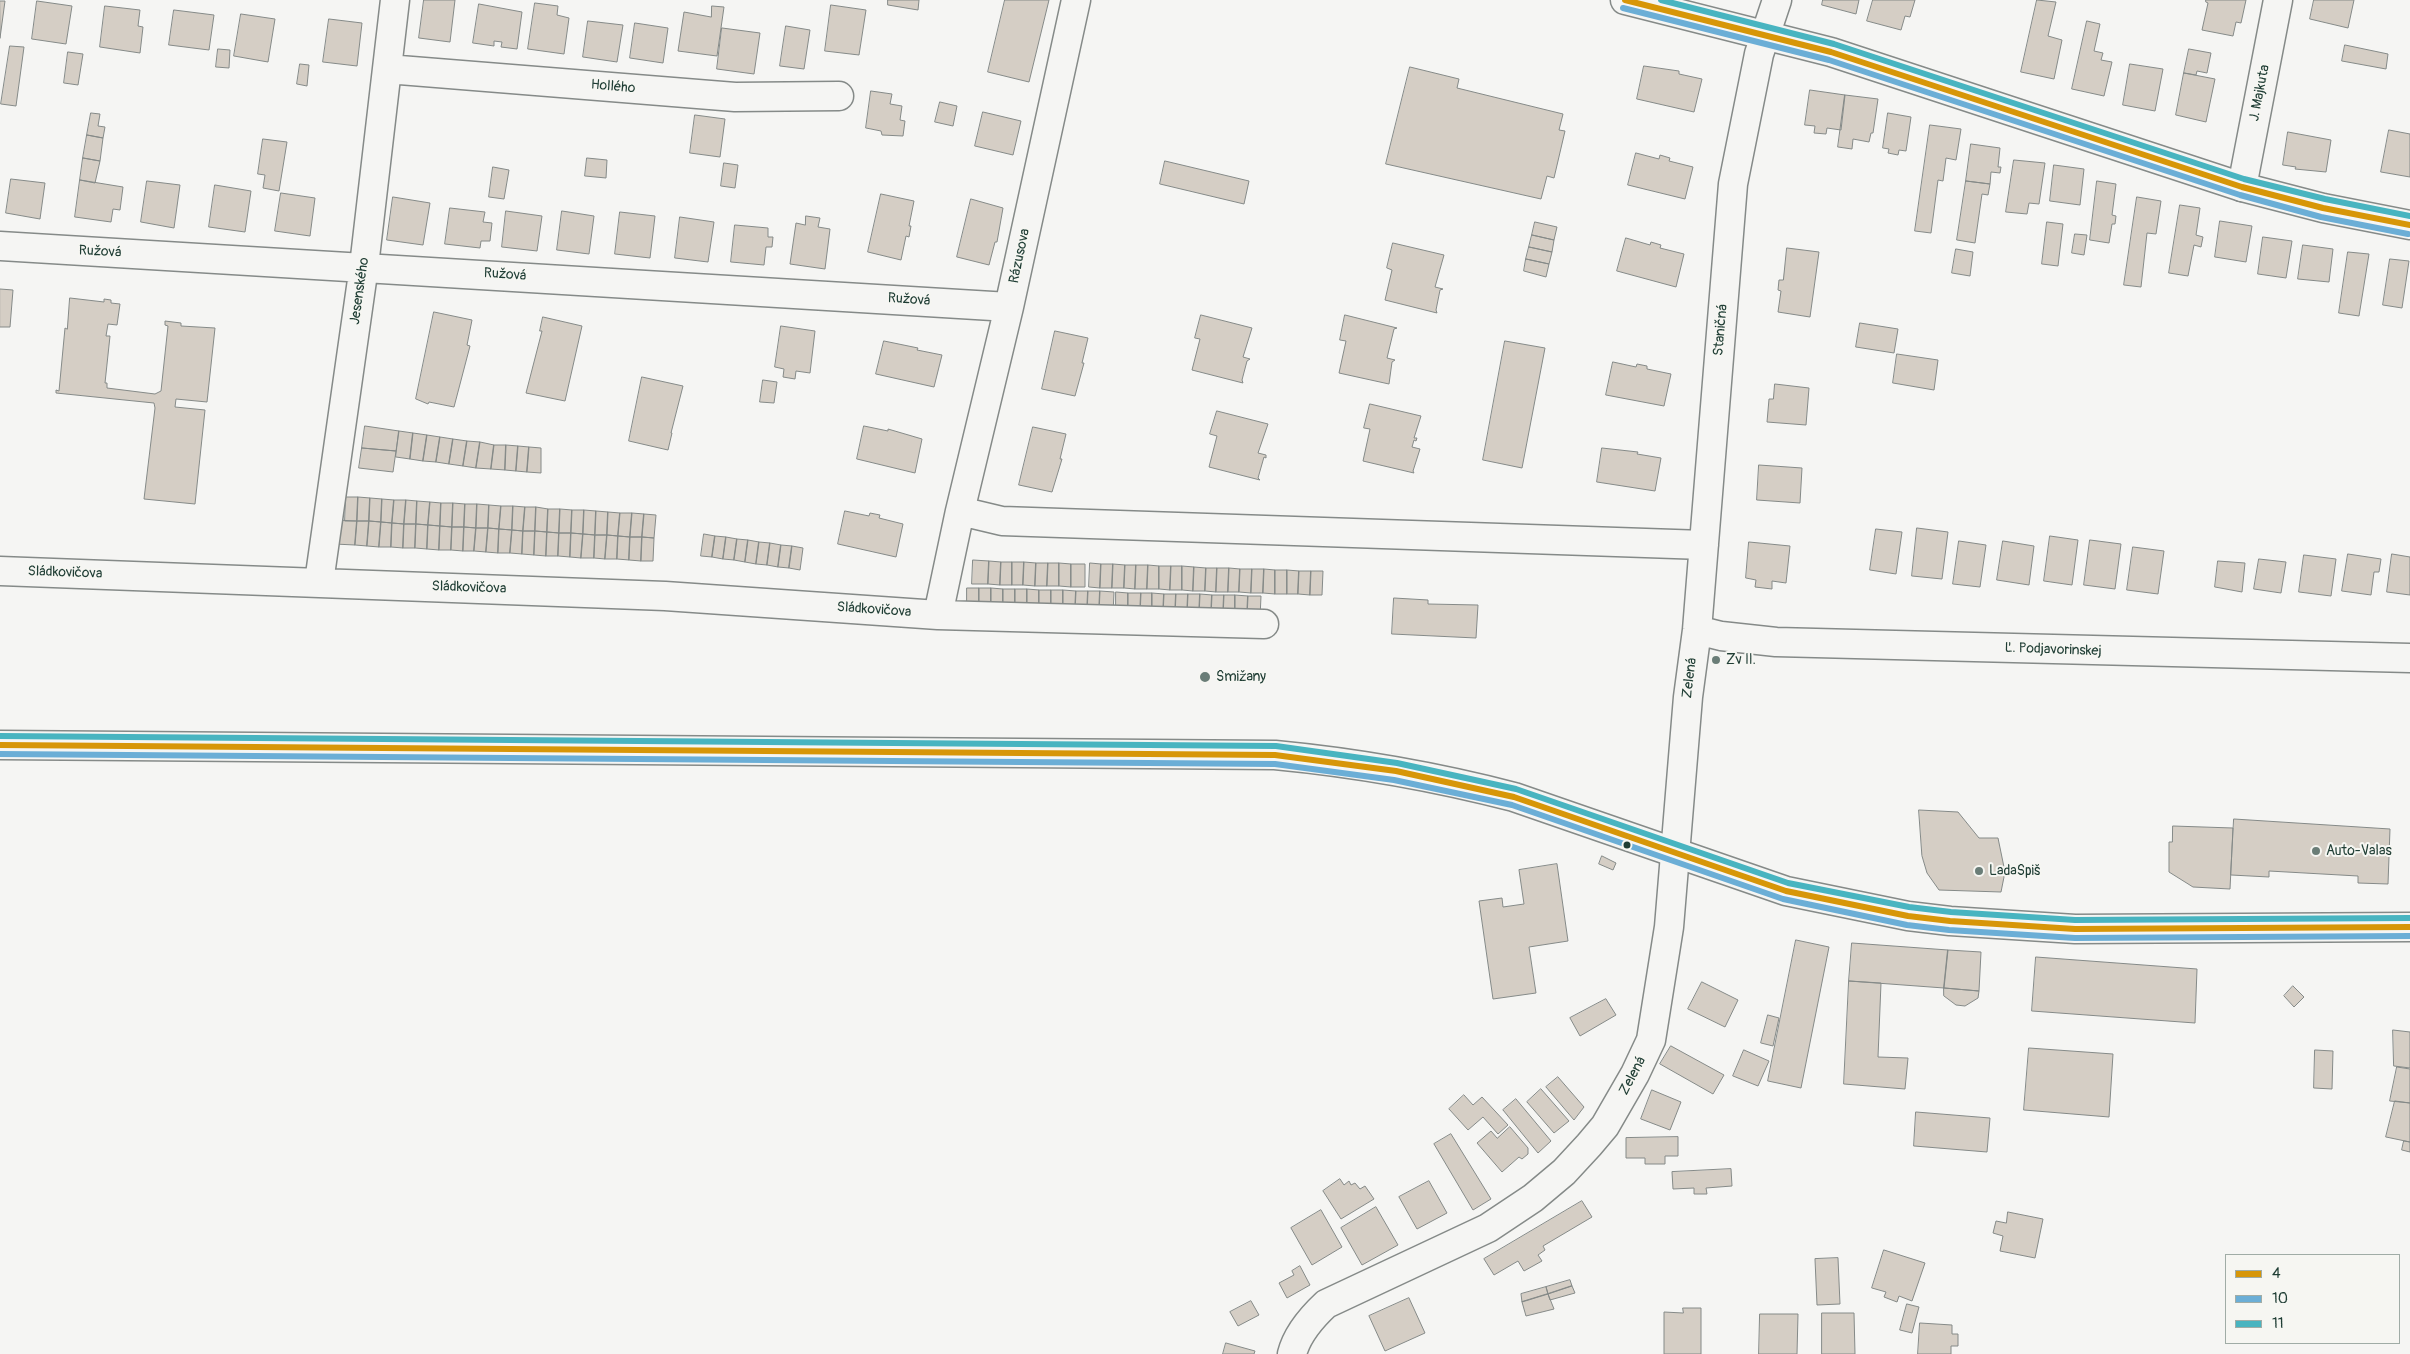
<!DOCTYPE html>
<html>
<head>
<meta charset="utf-8">
<style>
	body { margin:0 }
	#map { position:relative; width:2410px; height:1354px; overflow:hidden; background:#f5f5f3; font-family:Pangolin,sans-serif }
	canvas { display:block }
	.legend { position:absolute; left:2225px; top:1254px; width:175px; height:90px; box-sizing:border-box; background:#f6f6f2; border:1px solid #a0aca6; margin:0; padding:6px 9px; list-style:none; font-size:15px; color:#1f3d34 }
	.legend li { display:flex; align-items:center; gap:10px; height:25px }
	.legend b { width:25px; border:1px solid #a0aca6 }
</style>
</head>
<body>
<div id="map">
<canvas width="2410" height="1354"></canvas>
<ul class="legend">
<li><b style="height:6px;background:#d79608"></b>4</li>
<li><b style="height:6px;background:#6baed6"></b>10</li>
<li><b style="height:6px;background:#48b4c0"></b>11</li>
</ul>
</div>
<script>
const ctx = document.querySelector('canvas').getContext('2d');
ctx.lineJoin = 'round';
function fill(path, color) {
  ctx.fillStyle = color;
  ctx.fill(path, 'evenodd');
}
function stroke(path, color, width, dash) {
  ctx.strokeStyle = color;
  ctx.lineWidth = width;
  ctx.lineCap = dash ? 'butt' : 'round';
  ctx.setLineDash(dash || []);
  ctx.stroke(path);
}
function write(font, color, halo, rows, align = 'center') {
  ctx.font = font + ' Pangolin,sans-serif';
  ctx.lineWidth = 4;
  ctx.setLineDash([]);
  ctx.textBaseline = 'middle';
  ctx.strokeStyle = halo;
  ctx.fillStyle = color;
  for (const [text, x, y, turn = 0] of rows) {
    ctx.save();
    ctx.translate(x, y);
    ctx.rotate((+turn || 0) * Math.PI / 180);
    ctx.textAlign = isNaN(turn) ? turn : align;
    if (halo) ctx.strokeText(text, 0, 0);
    ctx.fillText(text, 0, 0);
    ctx.restore();
  }
}
const building = new Path2D(`
	M424,0H455L450,42L419,38Z
	M888,0H919L918,10L888,5Z
	M1005,0H1049L1029,82L988,72Z
	M1823,0H1859L1856,14L1822,5Z
	M1873,0H1915L1910,17L1905,16L1901,30L1867,21Z
	M2037,0L2056,2L2048,36L2062,40L2054,79L2021,72Z
	M2206,0H2246L2241,23L2236,22L2233,36L2202,30L2208,3L2206,2Z
	M2314,0H2354L2348,28L2310,19Z
	M0,1H5L0,38Z
	M37,1L72,6L66,44L32,39Z
	M535,3L558,6L557,15L569,18L564,54L528,49Z
	M479,4L522,12L517,49L501,47L502,42L494,41V46L473,43Z
	M831,5L866,10L859,55L825,51Z
	M105,6L140,10L138,26L143,27L140,53L100,47Z
	M712,6L724,7L717,56L678,51L684,12L711,17Z
	M174,10L214,15L209,50L169,45Z
	M241,14L275,19L268,62L234,56Z
	M329,19L362,23L357,66L323,62Z
	M588,21L623,25L617,62L583,57Z
	M2087,21L2100,24L2094,51L2103,53L2101,60L2112,62L2104,96L2072,89Z
	M635,23L668,28L663,63L630,58Z
	M786,26L810,30L804,69L780,66Z
	M722,28L760,33L754,74L717,69Z
	M2345,45L2388,54L2386,69L2342,61Z
	M10,46L24,47L16,106L1,104Z
	M218,49L230,50L229,68L216,67Z
	M2189,49L2211,53L2207,73L2197,71L2196,75L2184,73Z
	M68,52L83,54L78,85L64,83Z
	M300,64L309,65L307,86L297,84Z
	M2130,64L2163,69L2155,111L2123,105Z
	M1644,66L1679,71V74L1702,79L1694,112L1637,99Z
	M1410,67L1459,79L1457,88L1563,114L1559,130L1565,131L1554,178L1547,176L1541,199L1386,164Z
	M2184,73L2215,79L2206,122L2176,115Z
	M1810,90L1845,95L1841,130L1827,128L1826,134L1814,133L1815,126L1805,125Z
	M871,91L892,94L890,104L902,106L900,120L905,121L903,136L882,135L881,131L866,128Z
	M1845,95L1878,99L1873,133H1871L1869,142L1853,139L1852,149L1838,147Z
	M940,102L957,106L953,126L935,122Z
	M983,112L1021,121L1013,155L975,146Z
	M91,113L100,114L98,126L105,127L103,138L87,135Z
	M1888,113L1911,117L1906,151L1899,150L1898,155L1888,153L1889,149L1883,148Z
	M695,115L725,119L720,157L690,153Z
	M1930,125L1961,129L1956,160L1946,158L1943,181L1938,180L1931,233L1915,231Z
	M2389,130L2410,134V177L2381,172Z
	M2288,132L2331,140L2326,172L2295,169L2296,167L2283,165Z
	M87,135L103,138L100,161L83,158Z
	M263,139L287,142L279,191L263,188L265,175L258,174Z
	M1971,144L2000,148L1998,167H2001L2000,173L1991,172L1990,184L1966,181Z
	M1636,153L1659,159L1660,155L1670,158L1669,161L1693,167L1685,199L1628,185Z
	M83,158L100,161L95,183L80,180Z
	M587,158L607,160L606,178L585,176Z
	M2014,160L2045,163L2039,204L2029,203L2027,214L2006,212Z
	M1165,161L1249,181L1244,204L1160,184Z
	M724,163L738,165L735,188L721,186Z
	M2054,165L2084,169L2080,205L2050,201Z
	M493,167L509,170L504,199L489,197Z
	M11,179L45,183L40,219L6,213Z
	M80,180L123,187L120,210L113,209L111,222L75,217Z
	M147,181L180,185L174,228L141,222Z
	M1966,181L1990,184L1988,195L1982,194L1975,243L1957,240Z
	M2097,181L2116,184L2112,215L2116,216L2115,224H2112L2109,243L2090,240Z
	M215,185L251,191L245,232L209,227Z
	M281,193L315,198L310,236L275,231Z
	M881,194L914,201L909,226H911L909,237L906,236L901,260L868,252Z
	M393,197L430,203L423,245L387,240Z
	M2137,197L2161,201L2156,234L2147,233L2141,287L2124,285Z
	M971,199L1003,208L997,242H995L989,265L957,257Z
	M2180,205L2200,208L2196,235L2203,237L2201,247L2194,245L2188,276L2169,273Z
	M450,208L485,212L483,222L492,223L490,241H481L480,248L445,244Z
	M506,211L542,216L537,251L502,247Z
	M562,211L594,216L589,254L557,250Z
	M620,212L655,216L650,258L615,254Z
	M806,216L820,218L818,227L830,229L825,269L790,264L796,223L805,225Z
	M680,217L714,222L708,262L675,258Z
	M2220,221L2252,226L2246,262L2215,257Z
	M1535,222L1557,227L1554,240L1532,235Z
	M2047,222L2063,224L2058,266L2042,264Z
	M735,225L768,228V237H773L772,247H766L764,265L731,262Z
	M2075,234L2087,235L2084,255L2072,253Z
	M1532,235L1554,240L1552,252L1529,247Z
	M2263,237L2292,241L2286,278L2258,274Z
	M1626,238L1650,245L1651,242L1661,245L1660,248L1684,254L1676,287L1617,271Z
	M1393,243L1444,255L1435,287L1443,289L1440,290L1436,310L1437,313L1385,300L1392,270L1387,268Z
	M2303,245L2333,249L2329,282L2298,279Z
	M1529,247L1552,252L1549,264L1526,259Z
	M1787,248L1819,252L1810,317L1778,312L1781,291L1778,290L1779,280H1783Z
	M1956,249L1973,252L1970,276L1952,273Z
	M2348,252L2369,254L2359,316L2339,313Z
	M1526,259L1549,264L1546,277L1524,271Z
	M2390,259L2409,261L2402,308L2383,305Z
	M0,289L13,290L10,327H0Z
	M70,298L104,302V299L111,300V303L120,304L117,325L108,324L106,336H110L105,383H107V388L155,394L161,391L168,326L165,325V321L181,323V326L215,328L207,402L176,399L175,407L205,410L195,504L144,499L155,408L154,403L56,393V390L59,391L65,328L67,329Z
	M434,312L472,320L467,345L470,346L454,407L429,402L428,404L416,399Z
	M1201,315L1252,328L1243,357L1250,359L1247,361L1242,380L1243,383L1192,370L1200,339L1195,338Z
	M1345,315L1397,328L1394,329L1387,358L1395,360L1392,362L1389,384L1339,373L1346,341L1340,340Z
	M543,317L582,326L565,401L526,393L542,331H540Z
	M1860,323L1898,329L1894,353L1856,347Z
	M781,326L815,331L810,373L796,371L795,379L783,377L784,369L775,367Z
	M1055,331L1088,338L1082,363H1084L1075,396L1042,389Z
	M884,341L918,348L917,350L942,355L934,387L876,374Z
	M1505,341L1545,348L1522,468L1483,460Z
	M1897,354L1938,360L1934,390L1893,383Z
	M1613,362L1636,367L1637,364L1647,366V369L1671,374L1664,406L1606,395Z
	M642,377L683,386L671,433H672L668,450L629,441Z
	M763,380L777,382L774,403L760,402Z
	M1775,384L1809,388L1806,425L1767,422L1769,399H1773Z
	M1370,404L1421,416L1414,438H1417L1416,441L1414,440L1412,447L1420,449L1413,471L1414,473L1363,461L1370,429L1364,428Z
	M1217,411L1268,424L1258,453L1266,455V458L1264,457L1258,478L1260,480L1209,467L1217,436L1210,434Z
	M365,426L399,431L396,451L362,448Z
	M864,426L888,431V429L922,439L915,473L857,459Z
	M1033,427L1066,434L1060,459H1062L1052,492L1019,485Z
	M399,431L413,433L410,459L396,457Z
	M413,433L427,435L423,461L410,459Z
	M427,435L440,437L436,462L423,461Z
	M440,437L453,439L449,464L436,462Z
	M453,439L467,441L463,466L449,464Z
	M467,441L480,442L476,468L463,466Z
	M480,442L494,445L491,469L476,468Z
	M494,445H506L505,470L491,469Z
	M506,445L518,446L516,471L505,470Z
	M518,446L529,447L527,472L516,471Z
	M529,447L541,448V473L527,472Z
	M362,448L396,451L393,472L359,468Z
	M1602,448L1638,452L1637,454L1661,458L1655,491L1597,482Z
	M1759,465L1802,468L1800,503L1757,500Z
	M346,497H358L357,521H345Z
	M358,497L370,498L369,521H357Z
	M370,498L382,499L381,522L369,521Z
	M382,499L394,500L392,523L381,522Z
	M394,500H406L404,524L392,523Z
	M406,500L417,501L416,524H404Z
	M417,501L430,502L428,525L416,524Z
	M430,502L441,503L440,526L428,525Z
	M441,503H453L452,527L440,526Z
	M453,503L465,504L464,527H452Z
	M465,504H477L476,528L464,527Z
	M477,504L489,505L488,528H476Z
	M489,505L501,506L499,529L488,528Z
	M501,506H513L512,530L499,529Z
	M513,506L525,507L523,531L512,530Z
	M525,507H536L535,531H523Z
	M536,507L548,509L547,532L535,531Z
	M548,509H560L559,533L547,532Z
	M560,509L572,510L571,533H559Z
	M572,510H584L583,534L571,533Z
	M584,510L596,511L595,535L583,534Z
	M596,511L608,512L607,535H595Z
	M845,511L869,516L870,513L880,515L879,518L903,524L896,557L838,544Z
	M608,512L620,513L618,536L607,535Z
	M620,513H632L630,537L618,536Z
	M632,513L644,514L642,537H630Z
	M644,514L656,515L654,538L642,537Z
	M335,520L357,521L355,545L334,544Z
	M357,521H369L367,546L355,545Z
	M369,521L381,522L379,547L367,546Z
	M381,522L392,523L391,547H379Z
	M392,523L404,524L403,548L391,547Z
	M404,524H416L415,548H403Z
	M416,524L428,525L427,549L415,548Z
	M428,525L440,526L439,550L427,549Z
	M440,526L452,527L451,550H439Z
	M452,527H464L463,551L451,550Z
	M464,527L476,528L474,551H463Z
	M476,528H488L486,552L474,551Z
	M488,528L499,529L498,553L486,552Z
	M1917,528L1948,532L1942,579L1912,576Z
	M499,529L512,530L510,553H498Z
	M1876,529L1902,532L1896,574L1870,570Z
	M512,530L523,531L522,554L510,553Z
	M523,531H535L534,555L522,554Z
	M535,531L547,532L546,556L534,555Z
	M547,532L559,533L558,556H546Z
	M559,533H571L570,557L558,556Z
	M571,533L583,534L581,558L570,557Z
	M583,534L595,535L594,558H581Z
	M704,534L715,536L712,557L701,556Z
	M595,535H607L605,559L594,558Z
	M607,535L618,536L617,559H605Z
	M618,536L630,537L629,560L617,559Z
	M715,536L726,537L723,559L712,557Z
	M2050,536L2078,540L2072,585L2044,581Z
	M630,537H642L641,561L629,560Z
	M642,537L654,538L653,561H641Z
	M726,537L737,539L734,560L723,559Z
	M737,539L748,540L745,562L734,560Z
	M748,540L759,542L756,564L745,562Z
	M2090,540L2121,544L2115,589L2084,585Z
	M1959,541L1986,545L1980,587L1953,584Z
	M2003,541L2034,546L2029,585L1997,580Z
	M759,542L770,543L767,565L756,564Z
	M1749,542L1790,546L1786,583L1772,581V589L1755,587L1756,580L1746,578Z
	M770,543L781,545L778,567L767,565Z
	M781,545L792,546L789,568L778,567Z
	M792,546L803,548L800,570L789,568Z
	M2133,547L2164,551L2158,594L2127,590Z
	M2348,554L2381,559L2379,572H2374L2371,595L2342,591Z
	M2392,554L2410,557V595L2387,592Z
	M2304,555L2336,559L2331,596L2299,592Z
	M2259,559L2286,562L2281,593L2254,589Z
	M973,560L989,561L988,584H972Z
	M989,561L1001,562L1000,585L988,584Z
	M2218,561L2245,563L2242,592L2215,587Z
	M1001,562H1012V585H1000Z
	M1012,562H1024L1023,585H1012Z
	M1024,562L1036,563L1035,586L1023,585Z
	M1036,563H1048L1047,586H1035Z
	M1048,563H1059V586H1047Z
	M1059,563L1071,564V587L1059,586Z
	M1090,563L1101,564L1100,588L1089,587Z
	M1071,564H1085V587H1071Z
	M1101,564H1113L1112,588H1100Z
	M1113,564L1125,565L1124,588H1112Z
	M1125,565H1136L1135,589L1124,588Z
	M1136,565H1148L1147,589H1135Z
	M1148,565L1159,566V589H1147Z
	M1159,566H1171L1170,590L1159,589Z
	M1171,566H1182V590H1170Z
	M1182,566L1194,567L1193,591L1182,590Z
	M1194,567L1206,568L1205,591H1193Z
	M1206,568H1217L1216,592L1205,591Z
	M1217,568H1229L1228,592H1216Z
	M1229,568L1240,569L1239,592H1228Z
	M1240,569H1252L1251,593L1239,592Z
	M1252,569H1264L1263,593H1251Z
	M1264,569L1275,570V594L1263,593Z
	M1275,570H1287V594H1275Z
	M1287,570L1299,571L1298,594H1287Z
	M1299,571H1311L1310,595L1298,594Z
	M1311,571H1323L1322,595H1310Z
	M967,588H979V610L967,609Z
	M979,588H991V610H979Z
	M991,588L1003,589V611L991,610Z
	M1003,589H1015V611H1003Z
	M1015,589H1027V611H1015Z
	M1027,589L1039,590V611H1027Z
	M1039,590H1051V612L1039,611Z
	M1051,590H1063V612H1051Z
	M1063,590L1076,591L1075,612H1063Z
	M1076,591H1088L1087,613L1075,612Z
	M1088,591H1100L1099,613H1087Z
	M1100,591L1114,592L1113,614L1099,613Z
	M1116,592L1128,593V614H1116Z
	M1128,593H1141L1140,615L1128,614Z
	M1141,593H1152V615H1140Z
	M1152,593L1164,594L1163,615H1152Z
	M1164,594H1176L1175,615H1163Z
	M1176,594H1188L1187,616L1175,615Z
	M1188,594H1200L1199,616H1187Z
	M1200,594L1212,595L1211,616H1199Z
	M1212,595H1224L1223,617L1211,616Z
	M1224,595H1235V617H1223Z
	M1235,595L1248,596L1247,617H1235Z
	M1248,596H1261L1260,618L1247,617Z
	M1394,598L1428,600V604L1478,605L1476,638L1392,634Z
	M1713,656H1720V663H1713Z
	M1919,810L1958,812L1979,838H1998L2005,872L2001,892L1939,890L1927,873L1922,856Z
	M2234,819L2390,829L2388,884L2358,883V876L2269,871V877L2231,875Z
	M2173,826L2233,828L2230,889L2193,887L2169,872V842H2172Z
	M1602,856L1616,863L1613,870L1599,864Z
	M1557,864L1568,941L1529,947L1536,993L1493,999L1479,901L1502,898L1503,907L1524,904L1519,870Z
	M1796,940L1829,947L1801,1088L1768,1081Z
	M1852,943L1948,950L1944,988L1849,981Z
	M1948,950L1981,952L1979,991L1944,988Z
	M2036,957L2197,969L2195,1023L2032,1011Z
	M1849,981L1881,983L1878,1057L1908,1058L1905,1089L1844,1084Z
	M1702,982L1738,1000L1725,1027L1688,1009Z
	M2293,986L2304,997L2294,1007L2284,996Z
	M1944,988L1979,991L1978,998L1965,1006L1956,1005L1944,996Z
	M1606,999L1616,1015L1580,1036L1570,1018Z
	M1768,1015L1779,1018L1773,1046L1761,1043Z
	M2393,1030L2410,1032V1068L2394,1066Z
	M1671,1046L1724,1075L1713,1094L1660,1064Z
	M2029,1048L2113,1054L2109,1117L2024,1110Z
	M1744,1050L1769,1061L1758,1086L1733,1076Z
	M2315,1050L2333,1051L2332,1089L2314,1088Z
	M2397,1067L2410,1069V1103L2390,1101Z
	M1558,1077L1584,1107L1574,1120L1546,1087Z
	M1541,1089L1569,1121L1554,1133L1527,1102Z
	M1652,1090L1681,1102L1670,1130L1641,1119Z
	M1464,1095L1473,1105L1482,1097L1508,1125L1498,1134L1483,1117L1468,1130L1449,1109Z
	M1516,1099L1551,1141L1538,1153L1503,1110Z
	M2395,1101L2410,1103V1142L2386,1137Z
	M1916,1112L1990,1118L1987,1152L1914,1146Z
	M1510,1127L1528,1148V1154L1522,1159L1519,1157L1502,1172L1477,1143L1491,1131L1497,1138Z
	M1451,1134L1491,1199L1473,1210L1434,1144Z
	M1678,1137V1156H1665V1164H1645V1158H1626V1138Z
	M2404,1141L2410,1142V1152L2402,1150Z
	M1731,1169L1732,1186L1706,1188L1707,1194H1694V1188L1673,1189L1672,1172Z
	M1340,1179L1344,1185L1349,1181L1351,1185L1355,1183L1360,1189L1365,1186L1374,1199L1341,1219L1323,1191Z
	M1429,1181L1447,1213L1417,1229L1399,1197Z
	M1582,1201L1592,1217L1543,1246L1545,1250L1538,1255L1542,1261L1524,1271L1518,1261L1494,1275L1484,1259Z
	M1376,1207L1398,1245L1362,1265L1341,1228Z
	M1321,1210L1342,1247L1312,1265L1291,1228Z
	M2008,1212L2043,1219L2035,1258L2000,1251L2003,1236L1993,1233L1996,1221L2006,1223Z
	M1884,1250L1925,1263L1912,1301L1899,1296L1897,1302L1884,1297L1886,1292L1872,1288Z
	M1838,1258L1840,1304L1817,1305L1815,1259Z
	M1300,1266L1310,1285L1287,1298L1279,1283L1294,1275L1292,1271Z
	M1570,1280L1572,1286L1548,1294L1546,1287Z
	M1572,1286L1575,1293L1550,1300L1548,1294Z
	M1546,1287L1548,1294L1522,1302L1521,1294Z
	M1548,1294L1554,1309L1526,1316L1522,1302Z
	M1409,1298L1425,1333L1385,1351L1369,1316Z
	M1251,1301L1259,1315L1238,1326L1230,1312Z
	M1907,1304L1919,1307L1912,1333L1900,1330Z
	M1683,1308H1701V1354H1664V1312L1683,1313Z
	M1822,1313H1854L1855,1354H1822Z
	M1760,1314H1798L1797,1354H1759Z
	M1920,1323L1952,1325V1334H1958V1346H1951V1354H1918Z
	M1226,1343L1255,1351L1254,1354H1223Z`);
fill(building, '#d5cec5');
stroke(building, '#858a88', 1);
const street = new Path2D(`
	M387,69L735,97L839,96
	M2242,187L2278,0
	M0,246L1009,307
	M960,511L1009,307L1076,0
	M0,571L665,596L938,615L1264,624
	M319,582L364,266L395,0
	M938,615L960,511L1002,521L1704,545
	M1697,630L1721,636L1776,642L2410,658
	M1292,1354C1297,1334 1311,1318 1326,1304L1488,1228L1533,1198L1564,1172L1589,1145L1605,1126L1635,1074L1651,1040L1669,927L1688,697L1697,630L1733,184L1759,54L1777,0`);
const secondary = new Path2D(`
	M1625,0L1831,52L2242,187L2323,208L2410,225
	M0,745L1275,755C1359,763 1433,776 1514,797L1786,891L1908,916L1950,921L2075,929L2410,927`);
stroke(street, '#858a88', 31);
stroke(secondary, '#858a88', 31);
stroke(street, '#f5f5f3', 28);
stroke(secondary, '#f5f5f3', 28);
stroke(new Path2D(`
	M1625,0L1831,52L2242,187L2323,208L2410,225
	M0,745L1275,755L1396,771L1514,797L1786,891L1908,916L1950,921L2075,929L2410,927`), '#d79608', 6);
stroke(new Path2D(`
	M1623,8L1829,60L2240,195L2321,217L2408,234
	M0,754L1275,764L1394,780L1512,805L1783,899L1907,925L1949,930L2075,938L2410,936`), '#6baed6', 6);
stroke(new Path2D(`
	M1661,0L1834,44L2244,179L2325,199L2410,216
	M0,736L1276,746L1397,763L1516,789L1788,883L1909,907L1951,912L2075,920L2410,918`), '#48b4c0', 6);
for (const [x, y, r, color] of [
	[1716,660,5,"#6a7d77"],
	[1205,677,6,"#6a7d77"],
	[1627,845,4.5,"#1f3d34"],
	[2316,851,5,"#6a7d77"],
	[1979,871,5,"#6a7d77"]
]) {
  const dot = new Path2D();
  dot.arc(x, y, r, 0, 2 * Math.PI);
  ctx.fillStyle = color;
  ctx.fill(dot);
  stroke(dot, '#f6f6f2', 2);
}
write('14px', '#1f3d34', '#f6f6f2', [
	["Hollého",613,87,5],
	["J. Majkuta",2260,93,-79],
	["Ružová",100,252,3],
	["Rázusova",1020,256,-78],
	["Ružová",505,275,4],
	["Jesenského",360,291,-82],
	["Ružová",909,300,4],
	["Staničná",1721,330,-85],
	["Sládkovičova",65,573,2],
	["Sládkovičova",469,588,2],
	["Sládkovičova",874,610,4],
	["Ľ. Podjavorinskej",2053,650,2],
	["Zelená",1690,678,-83],
	["Zelená",1633,1076,-62]
]);
write('14px', '#1f3d34', '#f6f6f2', [
	["Zv II.",1726,660],
	["Smižany",1216,677],
	["Auto-Valas",2326,851],
	["LadaSpiš",1989,871]
], 'left');
</script>
</body>
</html>
